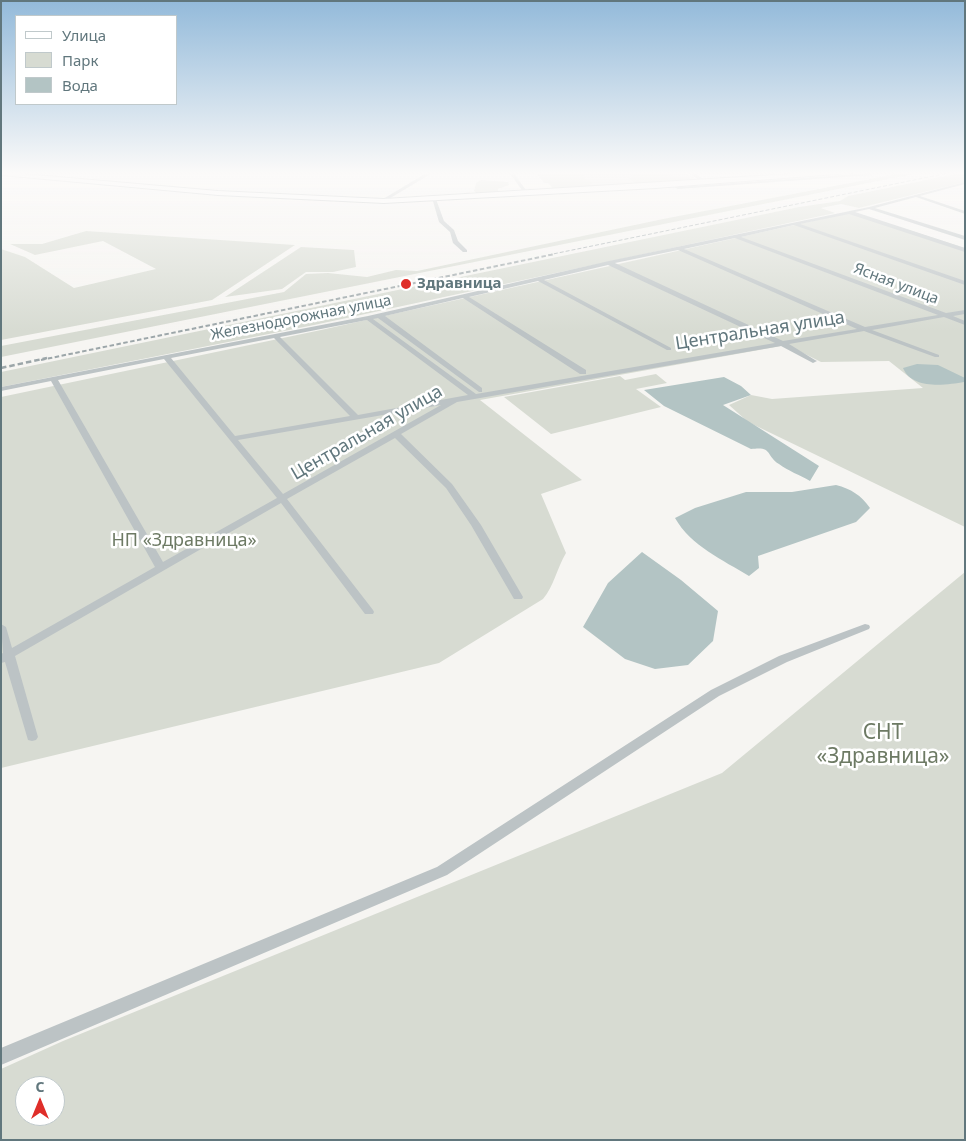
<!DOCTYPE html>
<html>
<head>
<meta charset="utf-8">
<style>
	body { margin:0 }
	#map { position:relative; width:966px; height:1141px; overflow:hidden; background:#f6f5f2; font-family:"Noto Sans",sans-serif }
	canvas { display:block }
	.frame { position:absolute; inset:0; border:2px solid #61777d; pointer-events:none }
	.legend { position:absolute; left:15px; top:15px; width:162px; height:90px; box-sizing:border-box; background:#fff; border:1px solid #c0c9cb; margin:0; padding:6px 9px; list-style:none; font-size:15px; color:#61777d }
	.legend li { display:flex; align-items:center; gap:10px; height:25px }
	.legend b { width:25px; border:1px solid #c0c9cb }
	.north { position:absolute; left:15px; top:1076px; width:50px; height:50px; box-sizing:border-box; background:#fff; border:1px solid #c0c9cb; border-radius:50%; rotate:0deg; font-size:14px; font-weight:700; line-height:20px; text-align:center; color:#61777d }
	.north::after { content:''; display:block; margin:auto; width:18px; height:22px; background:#df2e29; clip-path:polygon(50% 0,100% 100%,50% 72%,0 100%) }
</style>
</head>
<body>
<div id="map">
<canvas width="966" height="1141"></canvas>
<div class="frame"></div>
<ul class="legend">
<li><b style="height:6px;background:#fff"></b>Улица</li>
<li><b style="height:14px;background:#d7dbd2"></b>Парк</li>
<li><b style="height:14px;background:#b3c4c4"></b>Вода</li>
</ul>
<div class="north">С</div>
</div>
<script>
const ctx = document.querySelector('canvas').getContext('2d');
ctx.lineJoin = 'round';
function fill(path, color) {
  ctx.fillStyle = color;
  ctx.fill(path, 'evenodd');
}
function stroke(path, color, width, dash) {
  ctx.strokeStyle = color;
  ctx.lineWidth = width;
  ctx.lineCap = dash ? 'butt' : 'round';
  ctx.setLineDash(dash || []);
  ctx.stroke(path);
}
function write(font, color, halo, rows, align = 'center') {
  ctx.font = font + ' "Noto Sans",sans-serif';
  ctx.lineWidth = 5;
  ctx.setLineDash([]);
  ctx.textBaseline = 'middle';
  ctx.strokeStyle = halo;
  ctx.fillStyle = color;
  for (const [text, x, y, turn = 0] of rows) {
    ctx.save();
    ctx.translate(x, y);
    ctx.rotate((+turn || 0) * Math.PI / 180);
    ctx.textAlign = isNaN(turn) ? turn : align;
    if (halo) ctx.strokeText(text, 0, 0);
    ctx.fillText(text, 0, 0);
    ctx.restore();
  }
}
fill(new Path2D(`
	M544,172H684L698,180L553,189L548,183H544L536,173Z`), '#e6e7e6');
fill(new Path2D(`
	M545,172L582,174L586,177L584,178L593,183L589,184L592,187L554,189L549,183H545L537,174Z
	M652,172C666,177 684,175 695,180L636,184L628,178H632L629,176Z
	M907,172H923L1,357V346L284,292L306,274L328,273L367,277L396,270L417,271L663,219Z
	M965,172V182L859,208L841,204L821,208L835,213L314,325L1,387V372L799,207L840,201L848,196Z
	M481,180L508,182L509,185L498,189V192L476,193L474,191L476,183Z
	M853,212L965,248V527L748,422L729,405L751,395L772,399L923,388L889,361L821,362L787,345L480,400L582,480L541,494L566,553C557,568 554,586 543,599L439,663L1,768V397L321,330Z
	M86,231L295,245L212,300L1,340V249L25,257L74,288L156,269L103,241L35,255L10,244H42Z
	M301,247L354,250L356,267L333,272H306L282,289L225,297Z
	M656,374L667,383L636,389L661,407L551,434L504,397L620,376L625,380Z
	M965,572V1140H1V1069L63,1041L722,773ZM25,1086H55V1116H25Z`), '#d7dbd2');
fill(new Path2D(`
	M917,364L938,365L965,378L964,382C946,385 912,390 903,368Z
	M724,377L741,386L751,395L723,405L819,466L810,481C800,475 788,471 779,464C765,455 773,446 751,449L664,406L644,390Z
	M836,485C851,489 861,495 870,508L856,522L758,556L759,568L749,576C723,560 691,546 675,518L695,508L746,492H792Z
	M642,552L681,580L718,611L713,641L688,665L655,669L625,659L583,627L608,583Z`), '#b3c4c4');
const primary = new Path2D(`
	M1,172L218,191L384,199L823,172H861L656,188L384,203L218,195L1,175Z`);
stroke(primary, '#b0b7b9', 2);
fill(new Path2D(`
	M428,172H434L387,200L383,199Z
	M509,172H513L528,193H524Z
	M686,172H692L707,181L703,182Z
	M870,173L872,175L678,189L670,185L672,184L679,187Z
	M965,182V184L920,196L965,211V214L916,197L875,208L965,236V240L869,209L855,212L965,248V252L849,214L800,224L965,281V285L794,225L741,237L946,313L965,310V314L953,316L965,321V325L944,317L872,330L939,355V357H935L864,331L789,344L815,360L817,361L813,363L781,346L457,402L401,434L452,484L481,525L523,597L522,599H514L471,525L446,488L395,438L287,499L373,610L374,612L373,614H365L281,503L15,656L38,737L36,740L32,741L28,740L5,662L1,663V654L3,653L1,624L6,627L12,648L155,567L51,381L1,391V387L368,316L609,261L869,207ZM735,238L938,315L865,327L684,249ZM678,250L857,329L783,341L615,263ZM608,265L775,343L476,394L373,319L378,318L479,392H482V388L385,316L463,298L580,374H586V370L469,297L538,281L667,350H671V348L544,280ZM367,320L468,395L358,415L280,337ZM274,338L350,416L235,436L171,358ZM164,359L277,498L163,562L58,380ZM441,405L283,494L238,440Z
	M432,198L436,199L444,221L454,230L458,241L467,250V252H463L453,243L450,232L439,222Z
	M865,624L869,625L870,627L869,629L787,662L719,696L447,875L1,1065V1048L437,867L711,690L779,656Z`), '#bcc3c5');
fill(primary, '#fff');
stroke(new Path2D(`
	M548,255L953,172`), '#9ca6a9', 1, [4, 2]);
stroke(new Path2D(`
	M41,360L555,254`), '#9ca6a9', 2, [4.5, 2.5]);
stroke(new Path2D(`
	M1,368L47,358`), '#9ca6a9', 2.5, [5.5, 3]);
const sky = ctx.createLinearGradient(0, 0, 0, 332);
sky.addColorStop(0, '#93bada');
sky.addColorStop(0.52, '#fbfaf9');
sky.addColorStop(1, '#fbfaf900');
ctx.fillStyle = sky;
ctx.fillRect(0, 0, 966, 332);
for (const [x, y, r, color] of [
	[406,284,6,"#df2e29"]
]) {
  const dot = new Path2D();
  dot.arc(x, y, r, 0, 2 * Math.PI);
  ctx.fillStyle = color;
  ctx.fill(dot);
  stroke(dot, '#fff', 2);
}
write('bold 15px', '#61777d', '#fff', [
	["Здравница",417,284]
], 'left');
write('15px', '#61777d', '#fff', [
	["Ясная улица",896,284,21],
	["Железнодорожная улица",301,318,-11]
]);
write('18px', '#61777d', '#fff', [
	["Центральная улица",760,331,-9],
	["Центральная улица",367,433,-30]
]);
write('18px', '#6d7a64', '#fff', [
	["НП «Здравница»",184,541]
]);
write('21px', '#6d7a64', '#fff', [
	["СНТ",883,733],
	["«Здравница»",883,757]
]);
</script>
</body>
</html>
